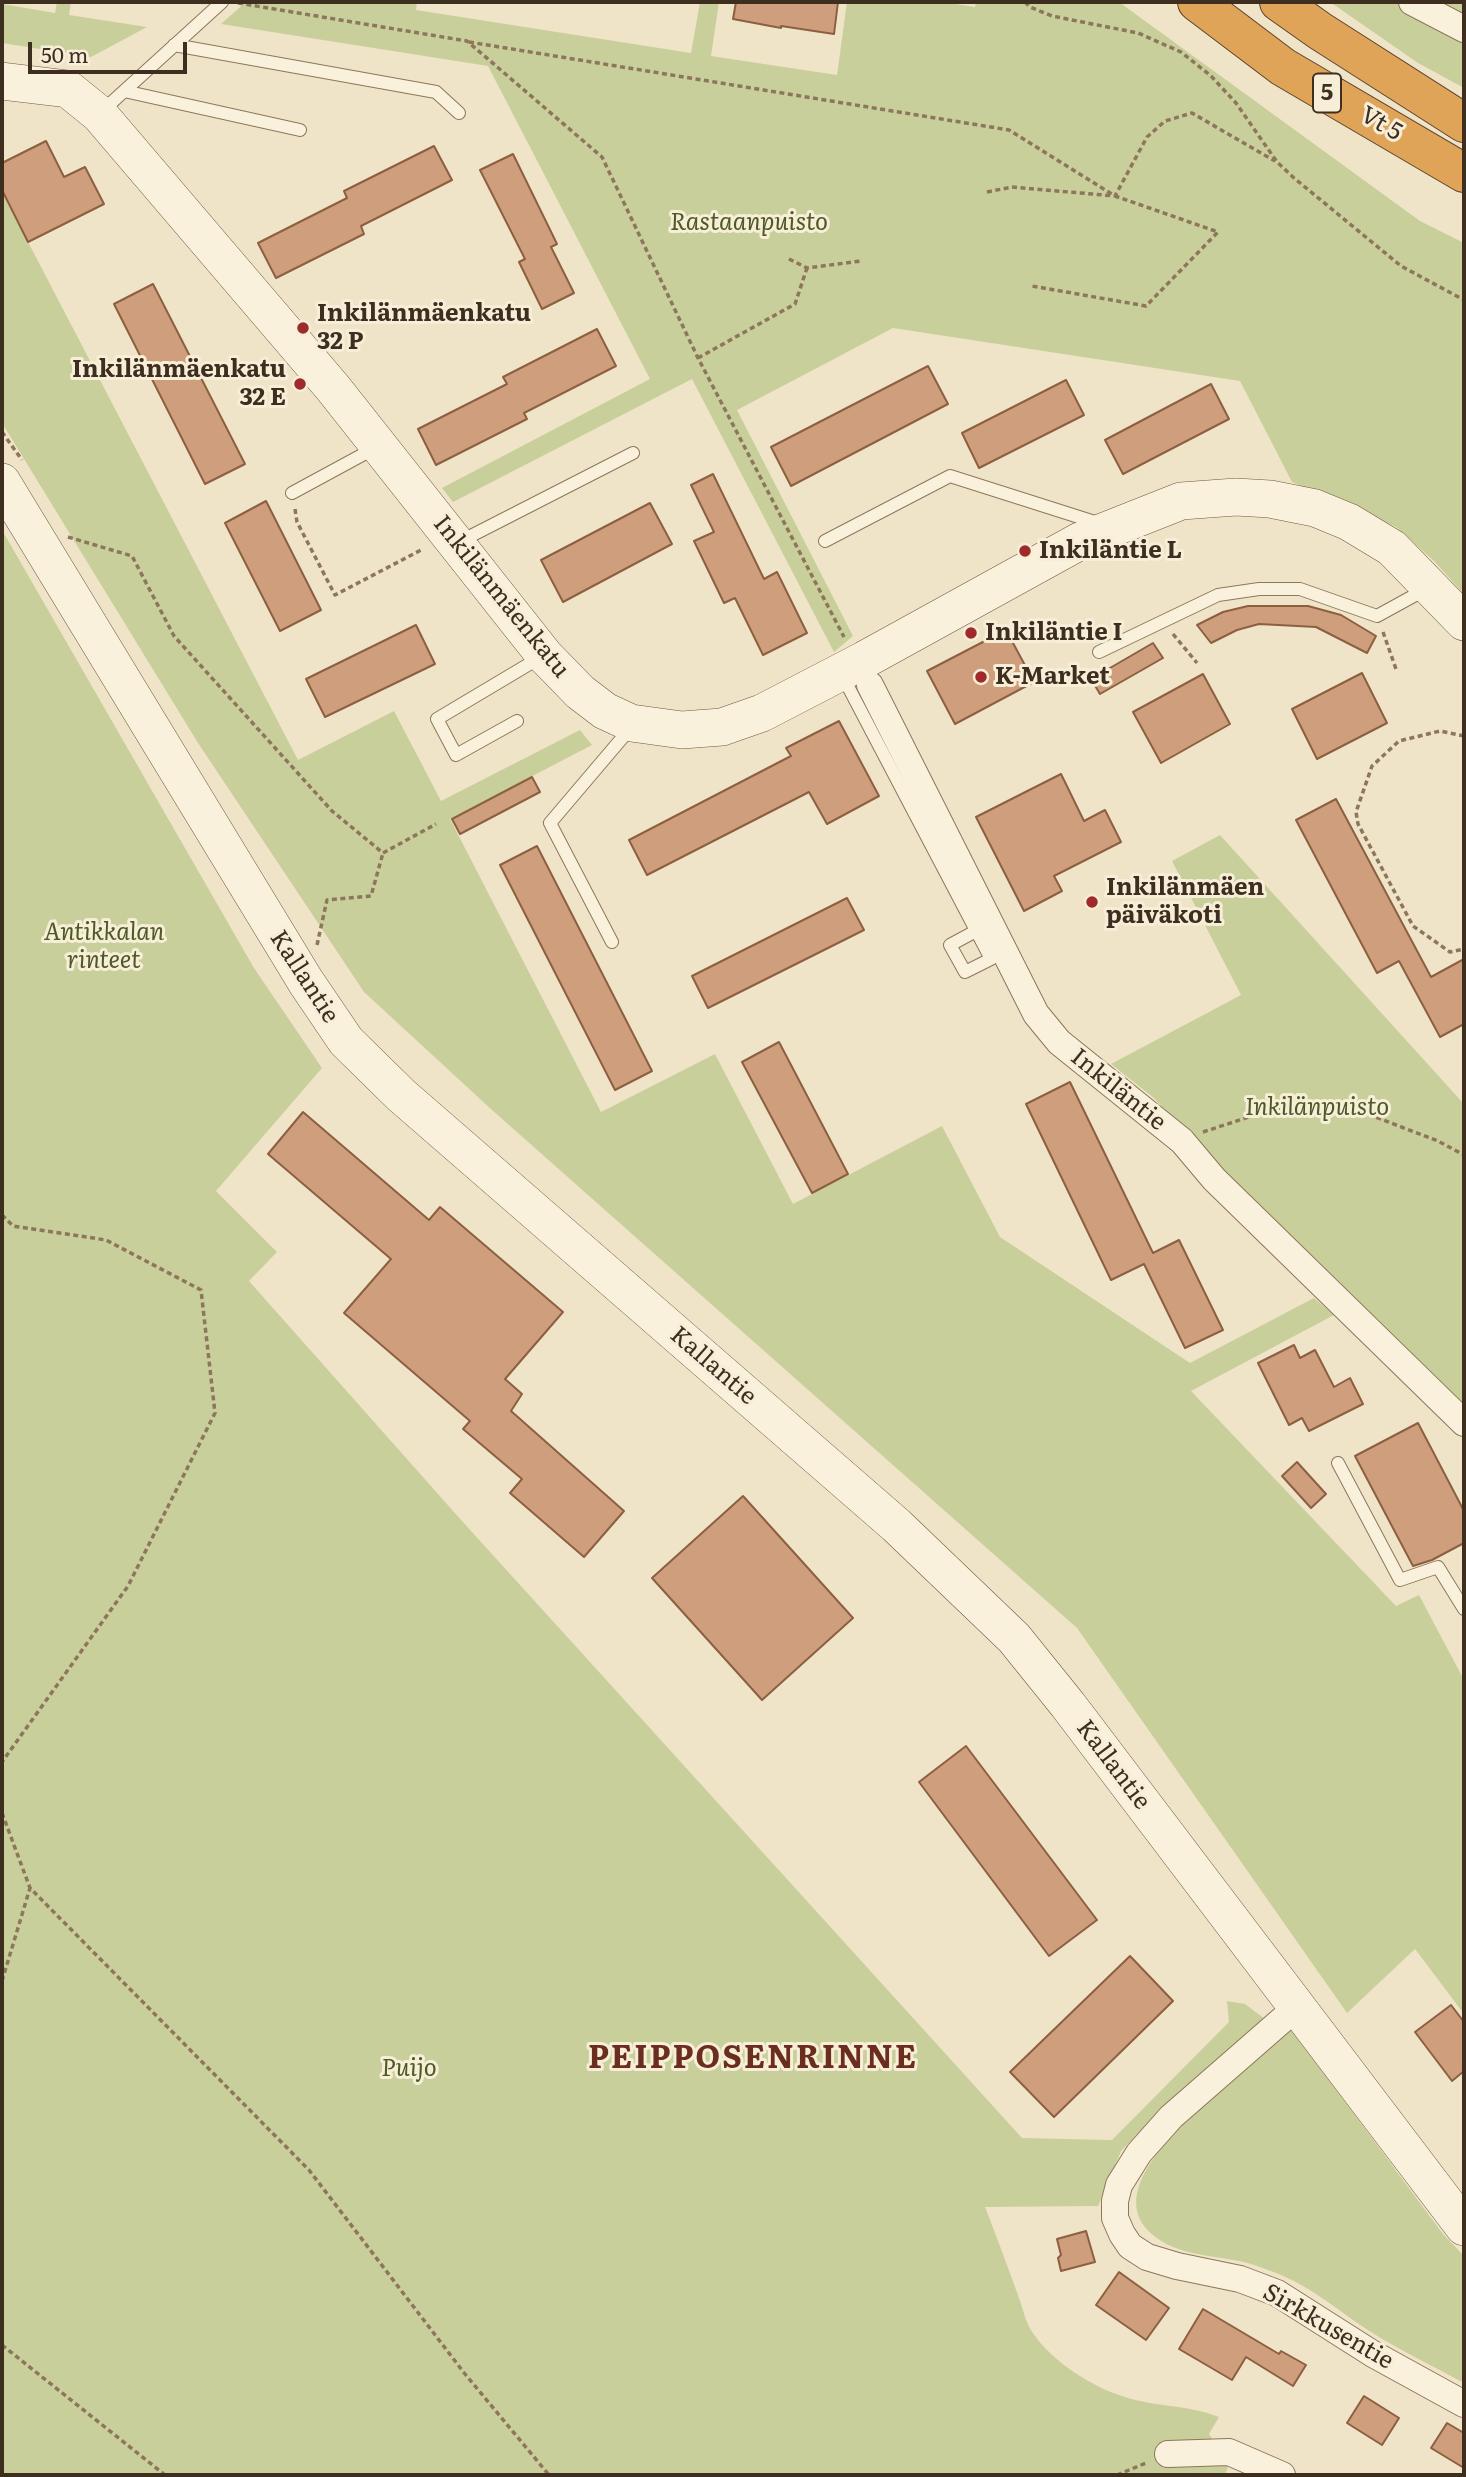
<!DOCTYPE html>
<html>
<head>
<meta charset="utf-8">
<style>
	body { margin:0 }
	#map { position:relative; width:1466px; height:2477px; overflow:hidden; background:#f0e4c8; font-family:Literata,serif }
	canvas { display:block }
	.frame { position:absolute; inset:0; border:4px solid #3d2e20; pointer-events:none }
	.scale { position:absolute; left:28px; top:42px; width:159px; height:32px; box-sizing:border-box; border:4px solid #3d2e20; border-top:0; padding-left:9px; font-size:21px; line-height:24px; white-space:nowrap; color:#3d2e20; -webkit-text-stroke:5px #f7eed8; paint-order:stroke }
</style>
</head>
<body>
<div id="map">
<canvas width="1466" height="2477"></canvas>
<div class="frame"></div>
<div class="scale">50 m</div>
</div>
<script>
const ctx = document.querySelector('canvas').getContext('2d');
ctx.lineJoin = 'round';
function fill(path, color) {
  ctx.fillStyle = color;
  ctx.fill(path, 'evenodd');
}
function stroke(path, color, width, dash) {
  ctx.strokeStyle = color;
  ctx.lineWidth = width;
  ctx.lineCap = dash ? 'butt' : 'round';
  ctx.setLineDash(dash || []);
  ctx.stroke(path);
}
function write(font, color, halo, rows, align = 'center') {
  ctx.font = font + ' Literata,serif';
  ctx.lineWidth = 6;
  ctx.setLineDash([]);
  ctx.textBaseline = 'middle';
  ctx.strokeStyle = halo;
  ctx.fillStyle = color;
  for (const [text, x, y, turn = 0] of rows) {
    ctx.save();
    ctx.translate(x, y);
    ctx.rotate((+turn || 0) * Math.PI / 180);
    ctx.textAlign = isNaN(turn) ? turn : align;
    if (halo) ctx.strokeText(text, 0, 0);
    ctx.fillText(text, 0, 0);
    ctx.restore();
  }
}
fill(new Path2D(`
	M57,2H71L69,15L147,27L91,57L2,43V4L55,13Z
	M246,2H361L378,4L379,2H417L416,10L691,53L700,2H719L711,56L837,75L847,2H943L975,7L976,2H1119L1420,221L1464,243V594L1434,561L1396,527L1292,482L1240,381L893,328L737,410L853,636L834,652L692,379L453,502L442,488L650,379L488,66L221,24Z
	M1330,2H1464V88L1418,63Z
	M2,192L298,760L394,711L441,801L580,730L592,745L450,819L601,1112L715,1054L793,1204L942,1126L1000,1237L1190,1363L1314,1298L1334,1315L1191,1391L1396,1606L1419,1595L1464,1680V2014L1415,1949L1347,2013L1077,1628L492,1110L364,992L198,743L2,423Z
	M2,530L254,968L322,1068L216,1191L277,1252L249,1281L462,1521L1022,2138L1112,2140L1229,2022L1227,2001L1245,2004L1265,2019L1166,2105L1121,2151L1098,2206L985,2207C997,2237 1008,2268 1019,2298C1023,2309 1026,2324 1033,2333C1051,2361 1094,2388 1125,2397C1156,2407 1189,2405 1219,2417L1209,2434L1229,2464L1225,2475H2Z
	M1220,835L1464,1104V1413L1270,1222L1154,1098L1111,1064L1241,995L1172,861Z
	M1291,2029L1443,2234L1464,2256V2383C1433,2366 1401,2351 1371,2332C1341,2313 1313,2288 1281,2275C1271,2271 1261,2267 1251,2264C1223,2256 1189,2257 1163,2242C1088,2198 1191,2116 1227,2085C1248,2066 1270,2047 1291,2029Z`), '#c9cf9b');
const building = new Path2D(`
	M736,2H838L834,34L781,26V28L733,19Z
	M46,141L64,177L85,167L104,204L28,242L2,190V163Z
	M434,146L452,180L361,226L364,234L276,278L258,243L347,198L344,191Z
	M513,154L557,244L551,247L574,293L542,309L519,262L525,259L480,170Z
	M153,284L245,464L205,484L114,304Z
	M597,329L616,366L524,413L527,419L436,465L418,429L507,384L503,377Z
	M928,366L948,404L791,486L771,447Z
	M1066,380L1084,415L979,468L962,433Z
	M1211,384L1229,419L1123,474L1105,440Z
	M713,474L764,579L777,572L807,633L763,655L735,598L724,603L694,541L714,532L691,485Z
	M266,501L321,610L280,631L225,523Z
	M650,503L672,544L563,602L541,560Z
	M1248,606H1308L1341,615L1376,636L1367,653L1316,627L1259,624L1237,630L1211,643L1197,625L1223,612Z
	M416,625L435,664L325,717L306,679Z
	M1006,630L1034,682L955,724L927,671Z
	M1153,643L1163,658L1100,694L1091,679Z
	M1362,673L1387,723L1317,759L1292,709Z
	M1203,674L1230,724L1161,763L1133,712Z
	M839,721L879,796L827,824L809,792L647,875L629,840L791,756L786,748Z
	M1061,774L1084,821L1105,810L1121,842L1054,876L1062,891L1024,911L976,817Z
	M532,777L540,792L460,834L452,819Z
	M1336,799L1431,977L1464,959V1024L1440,1037L1399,961L1377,973L1296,820Z
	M537,846L652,1071L615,1090L500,865Z
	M847,898L864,930L708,1008L692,976Z
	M779,1042L848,1174L812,1193L742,1062Z
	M1070,1082L1153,1253L1179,1240L1223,1330L1185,1348L1144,1264L1111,1280L1026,1104Z
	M303,1112L429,1220L440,1207L563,1312L505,1379L522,1394L511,1411L624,1511L584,1557L510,1493L522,1479L463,1429L470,1421L344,1313L391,1259L268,1154Z
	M1294,1345L1300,1358L1315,1350L1334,1387L1350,1378L1363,1404L1309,1431L1302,1418L1289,1425L1258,1363Z
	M1418,1423L1464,1511V1543L1432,1560L1413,1566L1355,1456Z
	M1297,1462L1326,1494L1311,1508L1282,1476Z
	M743,1496L853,1618L762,1700L652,1578Z
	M966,1746L1097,1920L1049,1956L919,1782Z
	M1130,1956L1173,2001L1054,2117L1010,2072Z
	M1451,2005L1464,2022V2071L1452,2081L1415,2032Z
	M1086,2231L1095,2262L1061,2271L1058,2258L1061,2255L1057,2239Z
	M1119,2272L1169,2308L1146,2340L1096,2305Z
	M1203,2309L1279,2354L1281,2351L1306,2365L1293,2386L1246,2357L1232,2380L1179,2349Z
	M1364,2396L1399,2418L1382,2445L1347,2423Z
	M1447,2423L1464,2433V2468L1431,2448Z`);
fill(building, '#cf9f7d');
stroke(building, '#8d5f41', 2);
const lane = new Path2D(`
	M174,45L436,92L459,113
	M124,91L300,130
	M100,113L222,2
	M292,493L375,448
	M825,541L950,476L1101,524
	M459,542L633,453
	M1099,652L1218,595L1259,589H1300L1377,616L1428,588
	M842,675L991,959L965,972L950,945L976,931
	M517,721L456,755L437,719L541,657
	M612,942L550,823L623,737L629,726
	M1338,1463L1400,1580L1438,1567L1464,1609`);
const street = new Path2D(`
	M1412,2L1464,29
	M870,685L1036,1014L1059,1042L1182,1141L1214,1179L1464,1423
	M1297,2007L1171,2117L1139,2153L1119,2185L1115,2201V2218L1122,2234L1130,2246L1147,2257L1177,2266L1240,2279L1277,2293L1373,2354L1464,2404
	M1168,2454L1229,2452L1282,2475`);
const secondary = new Path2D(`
	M2,81L68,89L99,114L333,388L545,656L580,692L605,711L631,723L682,730L722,727L762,713L864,660L1080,541L1181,501L1236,497L1270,499L1315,508L1349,522L1392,548L1464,622
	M2,482L306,982L346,1041L401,1095L896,1525L1014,1638L1068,1705L1464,2227`);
const highway = new Path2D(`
	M1197,2L1283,67L1464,173
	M1279,2L1320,31L1464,123`);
stroke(lane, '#8d765c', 14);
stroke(street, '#8d765c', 28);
stroke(secondary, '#6f573f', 38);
stroke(highway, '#5b4430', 40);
stroke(new Path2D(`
	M1025,2L1030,7L1052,16L1138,33L1181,52L1211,76L1236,103L1277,162L1294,178L1401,266L1464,300
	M238,3L467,41L602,157L698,358L844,637
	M469,42L1009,130L1115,196L1218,232L1146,306L1032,286
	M987,192L1012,187L1115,196L1147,137L1165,121L1192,113L1275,161
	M789,259L807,268L861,261
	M698,358L795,304L807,268
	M2,432L22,460
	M295,509L297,522L335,595L423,549
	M68,537L132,556L174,636L332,811L383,853L436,824
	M1383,632L1396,669
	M1173,634L1197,663
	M1464,736L1440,731L1399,741L1372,766L1356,812L1358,824L1413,926L1450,952L1464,949
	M317,945L327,900L371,896L383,853
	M1203,1132L1264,1112L1291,1108L1319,1112L1357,1110L1438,1141L1464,1155
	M2,1215L13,1226L106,1240L201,1290L215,1413L128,1586L2,1762
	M2,1813L30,1888L309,2170L465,2374L549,2475
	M2,1981L30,1888
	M2,2345L165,2475
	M1117,2475L1146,2463`), '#8d765c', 3.5, [5, 3.5]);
stroke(lane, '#faf1dc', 12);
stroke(street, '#faf1dc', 26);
stroke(secondary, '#faf1dc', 37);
stroke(highway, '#e0a458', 38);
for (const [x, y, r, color] of [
	[303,328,7,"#9e2a2b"],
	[300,384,7,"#9e2a2b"],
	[1025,551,7,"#9e2a2b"],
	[971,633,7,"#9e2a2b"],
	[981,677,7,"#9e2a2b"],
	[1092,902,7,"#9e2a2b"]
]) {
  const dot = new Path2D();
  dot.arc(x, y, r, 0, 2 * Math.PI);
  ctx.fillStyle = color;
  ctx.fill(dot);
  stroke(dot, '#f7eed8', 2.5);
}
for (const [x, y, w] of [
	[1327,93,28]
]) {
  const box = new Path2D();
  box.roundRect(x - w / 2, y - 19.5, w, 39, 5);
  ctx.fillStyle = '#f7eed8';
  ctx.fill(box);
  stroke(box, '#3d2e20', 2);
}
write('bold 23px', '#3d2e20', null, [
	["5",1327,93]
]);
write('24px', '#3d2e20', '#f7eed8', [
	["Vt 5",1381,124,30],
	["Inkilänmäenkatu",501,597,51],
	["Kallantie",304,977,57],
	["Inkiläntie",1118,1090,39],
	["Kallantie",713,1366,41],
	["Kallantie",1113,1765,53],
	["Sirkkusentie",1328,2327,30]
]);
write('italic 24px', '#4d5a26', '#f7eed8', [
	["Rastaanpuisto",749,223],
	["Antikkalan",104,933],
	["rinteet",104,961],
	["Inkilänpuisto",1317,1108],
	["Puijo",409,2069]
]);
write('bold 24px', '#3d2e20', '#f7eed8', [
	["Inkilänmäenkatu",317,314],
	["32 P",317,342],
	["Inkilänmäenkatu",286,370,"right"],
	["32 E",286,398,"right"],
	["Inkiläntie L",1039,551],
	["Inkiläntie I",985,633],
	["K-Market",995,677],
	["Inkilänmäen",1106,888],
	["päiväkoti",1106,916]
], 'left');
ctx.letterSpacing = '2px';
write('bold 32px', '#6b2e1e', '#f7eed8', [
	["PEIPPOSENRINNE",753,2059]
]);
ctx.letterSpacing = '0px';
</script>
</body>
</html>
